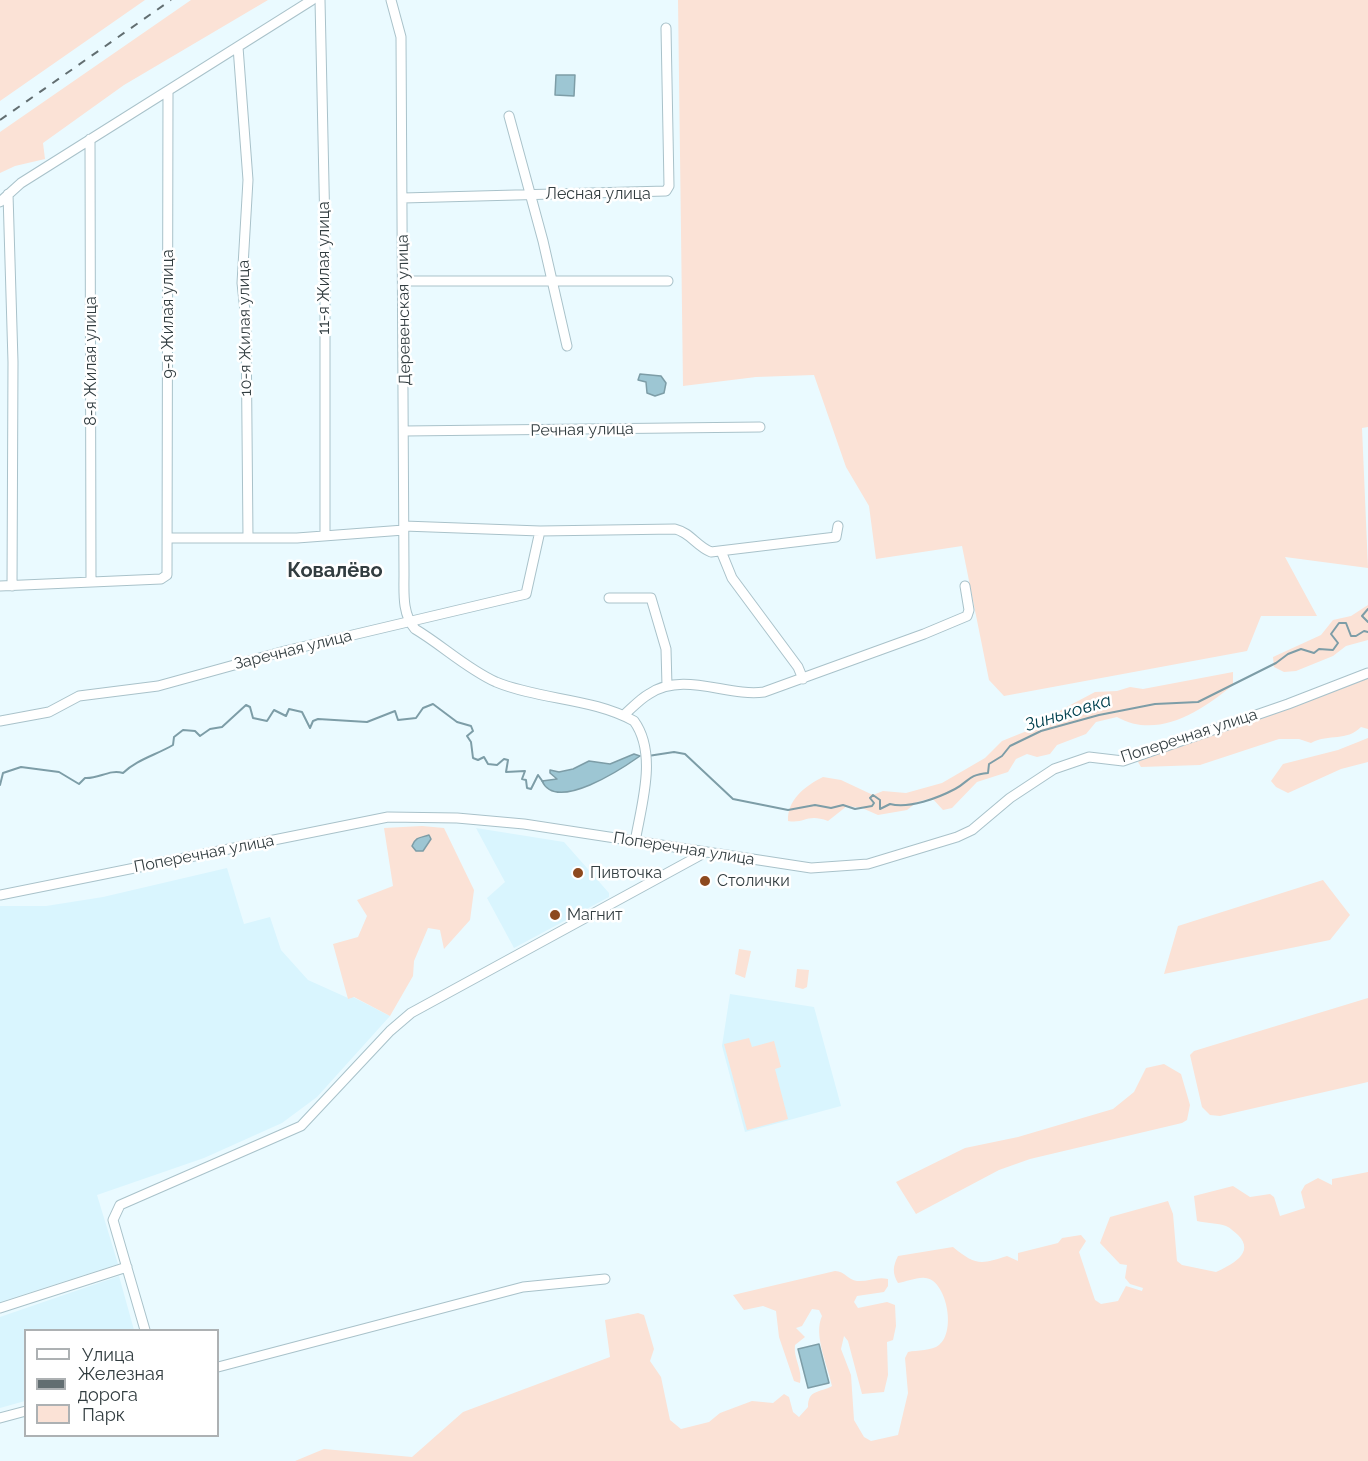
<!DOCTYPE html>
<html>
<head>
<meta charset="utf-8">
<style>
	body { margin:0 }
	#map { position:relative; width:1368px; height:1461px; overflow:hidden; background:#eafaff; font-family:Raleway,sans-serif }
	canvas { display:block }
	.legend { position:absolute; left:24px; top:1329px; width:195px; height:108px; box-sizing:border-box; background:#fff; border:2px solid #adb1b3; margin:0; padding:8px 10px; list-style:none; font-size:18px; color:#323d40 }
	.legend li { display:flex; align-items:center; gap:12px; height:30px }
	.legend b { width:30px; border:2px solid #adb1b3 }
</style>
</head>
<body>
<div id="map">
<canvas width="1368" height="1461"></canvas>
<ul class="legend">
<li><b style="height:8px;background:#fff"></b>Улица</li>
<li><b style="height:8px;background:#626e71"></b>Железная дорога</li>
<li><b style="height:16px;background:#fbe2d6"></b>Парк</li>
</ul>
</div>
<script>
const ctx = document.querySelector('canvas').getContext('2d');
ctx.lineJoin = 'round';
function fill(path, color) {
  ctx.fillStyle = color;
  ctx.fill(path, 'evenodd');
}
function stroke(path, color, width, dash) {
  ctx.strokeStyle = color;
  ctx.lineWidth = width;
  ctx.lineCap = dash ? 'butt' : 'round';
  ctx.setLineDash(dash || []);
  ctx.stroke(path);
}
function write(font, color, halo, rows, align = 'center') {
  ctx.font = font + ' Raleway,sans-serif';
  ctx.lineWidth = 5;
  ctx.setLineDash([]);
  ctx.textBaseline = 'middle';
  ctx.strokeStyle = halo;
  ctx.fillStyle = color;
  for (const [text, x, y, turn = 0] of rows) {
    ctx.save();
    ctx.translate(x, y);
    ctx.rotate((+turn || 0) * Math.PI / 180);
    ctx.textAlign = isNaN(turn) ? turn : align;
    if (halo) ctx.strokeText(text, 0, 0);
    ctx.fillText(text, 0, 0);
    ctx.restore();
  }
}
fill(new Path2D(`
	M476,828L564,842L609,893V897L514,948L487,898L505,882Z
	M227,868L244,924L270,917L281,950L308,980L348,998L353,997L390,1016L317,1097L282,1123L204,1158L97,1195L118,1264L0,1302V906H46L103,897Z
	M730,994L814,1007L841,1106L745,1132L722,1046Z
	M119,1276L134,1330H26L25,1401L0,1408V1317Z`), '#d9f5fe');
fill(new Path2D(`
	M0,0H145L0,101Z
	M191,0H268L124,85L43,143L45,159L15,166L0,173V132Z
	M678,0H1368V427L1362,428L1368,568L1285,557L1317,616H1261L1247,651L1004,696L989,680L962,546L876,559L869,506L846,467L814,375L756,377L683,386Z
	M1368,605V640L1346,646L1333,656L1296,671L1284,672L1274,667L1273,657L1321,635L1333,620L1351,616Z
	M1233,672V685C1201,711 1158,740 1117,717L1096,722L1086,734L1057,745L1050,754L1037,757L1027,754L1016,759L1008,772L977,782L952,808L943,810L932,798L917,802L907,810L878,815L862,808L847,806L828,821C807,813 805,824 788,821C787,800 805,786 823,777L841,780L873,795L883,791L906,793L942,783L985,758L1002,741L1054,720L1061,710L1095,692L1117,691L1130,687L1143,689Z
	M1368,677V729L1361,727C1346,742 1330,733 1311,743L1299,739H1279L1200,765L1141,767L1138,762L1146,756L1304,703Z
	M1368,738V762L1341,769L1288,793L1276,787L1271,781L1283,764L1338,750Z
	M422,826L444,828L474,890L470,920L444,949L440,930L428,928L414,961L413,976L390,1016L354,997L348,999L333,944L358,937L367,916L357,900L393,886L384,828Z
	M1323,880L1350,915L1330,940L1164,974L1178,926Z
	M739,949L751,951L745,978L735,974Z
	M797,969L809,970L807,987L803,989L795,987Z
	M1368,998V1082L1220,1116L1210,1115L1202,1107L1190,1055L1194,1051Z
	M749,1038L752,1047L774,1041L781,1067L775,1069L788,1119L747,1130L724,1044Z
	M1164,1064L1181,1074L1190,1105L1187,1120L1182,1123L1030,1159L999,1170L916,1214L896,1182L965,1148L1018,1137L1113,1109L1134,1092L1146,1068Z
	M1368,1172V1461H295L324,1449L412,1457L463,1412L610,1357L605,1320L638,1313L644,1315L654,1349L650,1361L661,1377L670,1420L681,1429L709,1422L720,1413L752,1401L773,1403L784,1394L789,1397L793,1412L799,1417L808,1407C808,1389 820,1393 832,1386C828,1366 813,1335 822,1316L819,1310L812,1309L802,1326L796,1328L805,1337L795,1345C793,1358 803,1370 800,1383L794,1381L779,1337L776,1311L763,1306L744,1310L733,1295L835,1271C845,1271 848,1280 857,1281C868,1282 877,1276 888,1279V1286L884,1292L857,1296L854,1302L858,1308L887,1302L895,1305L896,1326L893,1340L887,1342L888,1375L884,1392L862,1394L848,1341L844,1336L841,1349L851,1375L854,1420L864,1437L871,1441L898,1435L908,1393L905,1358L908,1352C917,1350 932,1351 939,1345C957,1331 946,1279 925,1278C917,1277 906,1282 898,1283C892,1273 893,1266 898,1256L953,1247C975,1265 980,1265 1007,1256L1018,1261V1253L1058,1243L1062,1238L1081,1235L1086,1241L1079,1252L1095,1300L1101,1304L1118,1301L1126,1286L1142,1291L1143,1288L1130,1284L1125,1278L1127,1265L1120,1264L1100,1243L1110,1217L1168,1201L1173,1214L1177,1261L1182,1265L1216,1272C1231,1265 1256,1253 1238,1235C1234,1232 1231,1228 1226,1226C1218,1223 1206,1223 1197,1221L1194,1196L1233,1186L1250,1197L1270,1194L1274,1197L1280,1216L1305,1208L1301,1192L1305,1185L1318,1178L1332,1185V1179Z`), '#fbe2d6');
const water = new Path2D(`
	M556,75H575L574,96L555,95Z
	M640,374L661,376L666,383L664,393L655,396L647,393L646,382L638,380Z
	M634,754L640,756C623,768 556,813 542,781L557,779L550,773V770L559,772L573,769L589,761L610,764Z
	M429,835L431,839L423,851H416L412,846C416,836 421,838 429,835Z
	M819,1344L829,1383L808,1388L798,1349Z`);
fill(water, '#9dc6d3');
stroke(water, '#7d9da7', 1.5);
stroke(new Path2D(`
	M1368,609L1362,616L1368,622
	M648,756L674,752L685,754L733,799L788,810L815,805L831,808L843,805L855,809L872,806L874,803L870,798L873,795L880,800V809L890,804C909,809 938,798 955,789C970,781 967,775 988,773L989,764L1002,756L1010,746L1041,731L1099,715L1155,704L1198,702L1276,663L1288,654L1301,649L1314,653L1319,649L1333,650L1338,643L1331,634L1339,623H1346L1351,636H1356L1364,631L1368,632
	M0,785L3,773L21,767L59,772L79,784L85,778C99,779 109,769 123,773C136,760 156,755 173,745L174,737L183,730L195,731L200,736L210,729L222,727L246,705L250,707L253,718L267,721L274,710L286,716L289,709L302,712L310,728L313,721L318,719L367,722L395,711L398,720L416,718L423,708L433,704L457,722L471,726L473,731L467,736L471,742L473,758L478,760L484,757L488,764L497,765L504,759L508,760L506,772L525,771L522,779L526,780L527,788L531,789L538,775L543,782`), '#7d9da7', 2);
const street = new Path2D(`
	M320,0L325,230V536
	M391,0L401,37L404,574C404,593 402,614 415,629C442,645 467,669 496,682C540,700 593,698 634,721C658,754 641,806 635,842
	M238,47L248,180L242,283L246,321L248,538
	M509,116L543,241L567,346
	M90,139L91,582
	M8,194L13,362L12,586
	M403,198L666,191L669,186L666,28
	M0,202L21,183L312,0
	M404,281H668
	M405,431L760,427
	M404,526L540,531L675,529C691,533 696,546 711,552L836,537L838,526
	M168,538H297L404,530
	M721,551L732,578L798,667L803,679
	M0,586L161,579L167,575L168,91
	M609,598H651L666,649L667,686
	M624,715C632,708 640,699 649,694C684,671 727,697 764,692L924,634L967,616L969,610L965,586
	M0,721L49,712L79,696L158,686L285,651L526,594L540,531
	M0,895L388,817L457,818L524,824L811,868L868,864L957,837L972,830L1010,798L1054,769L1089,757L1123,761L1288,704L1368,673
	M0,1308L127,1267
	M145,1330L113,1220L120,1205L301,1126L390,1031L411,1013L706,852
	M218,1367L523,1287L605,1279
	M0,1418L26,1411`);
stroke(street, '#a9c2ca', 11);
stroke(street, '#fff', 9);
stroke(new Path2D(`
	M0,120L171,0`), '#626e71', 2, [8, 8]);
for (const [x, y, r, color] of [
	[578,873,6,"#8d491e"],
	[705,881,6,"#8d491e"],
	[555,915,6,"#8d491e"]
]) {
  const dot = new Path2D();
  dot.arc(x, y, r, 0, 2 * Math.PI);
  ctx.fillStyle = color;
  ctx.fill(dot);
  stroke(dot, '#fff', 2);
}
write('16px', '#323d40', '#fff', [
	["Лесная улица",598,194],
	["11-я Жилая улица",324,268,-90],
	["Деревенская улица",404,310,-91],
	["9-я Жилая улица",168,314,-90],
	["10-я Жилая улица",245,328,-91],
	["8-я Жилая улица",91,361,-90],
	["Речная улица",582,430,-1],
	["Заречная улица",293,650,-14],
	["Поперечная улица",1189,736,-18],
	["Поперечная улица",684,849,9],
	["Поперечная улица",204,854,-11]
]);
write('16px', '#323d40', '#fff', [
	["Пивточка",590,873],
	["Столички",717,881],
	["Магнит",567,915]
], 'left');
write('italic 18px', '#00404e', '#fff', [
	["Зиньковка",1068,713,-17]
]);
write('bold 20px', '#323d40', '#fff', [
	["Ковалёво",335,571]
]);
</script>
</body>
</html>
